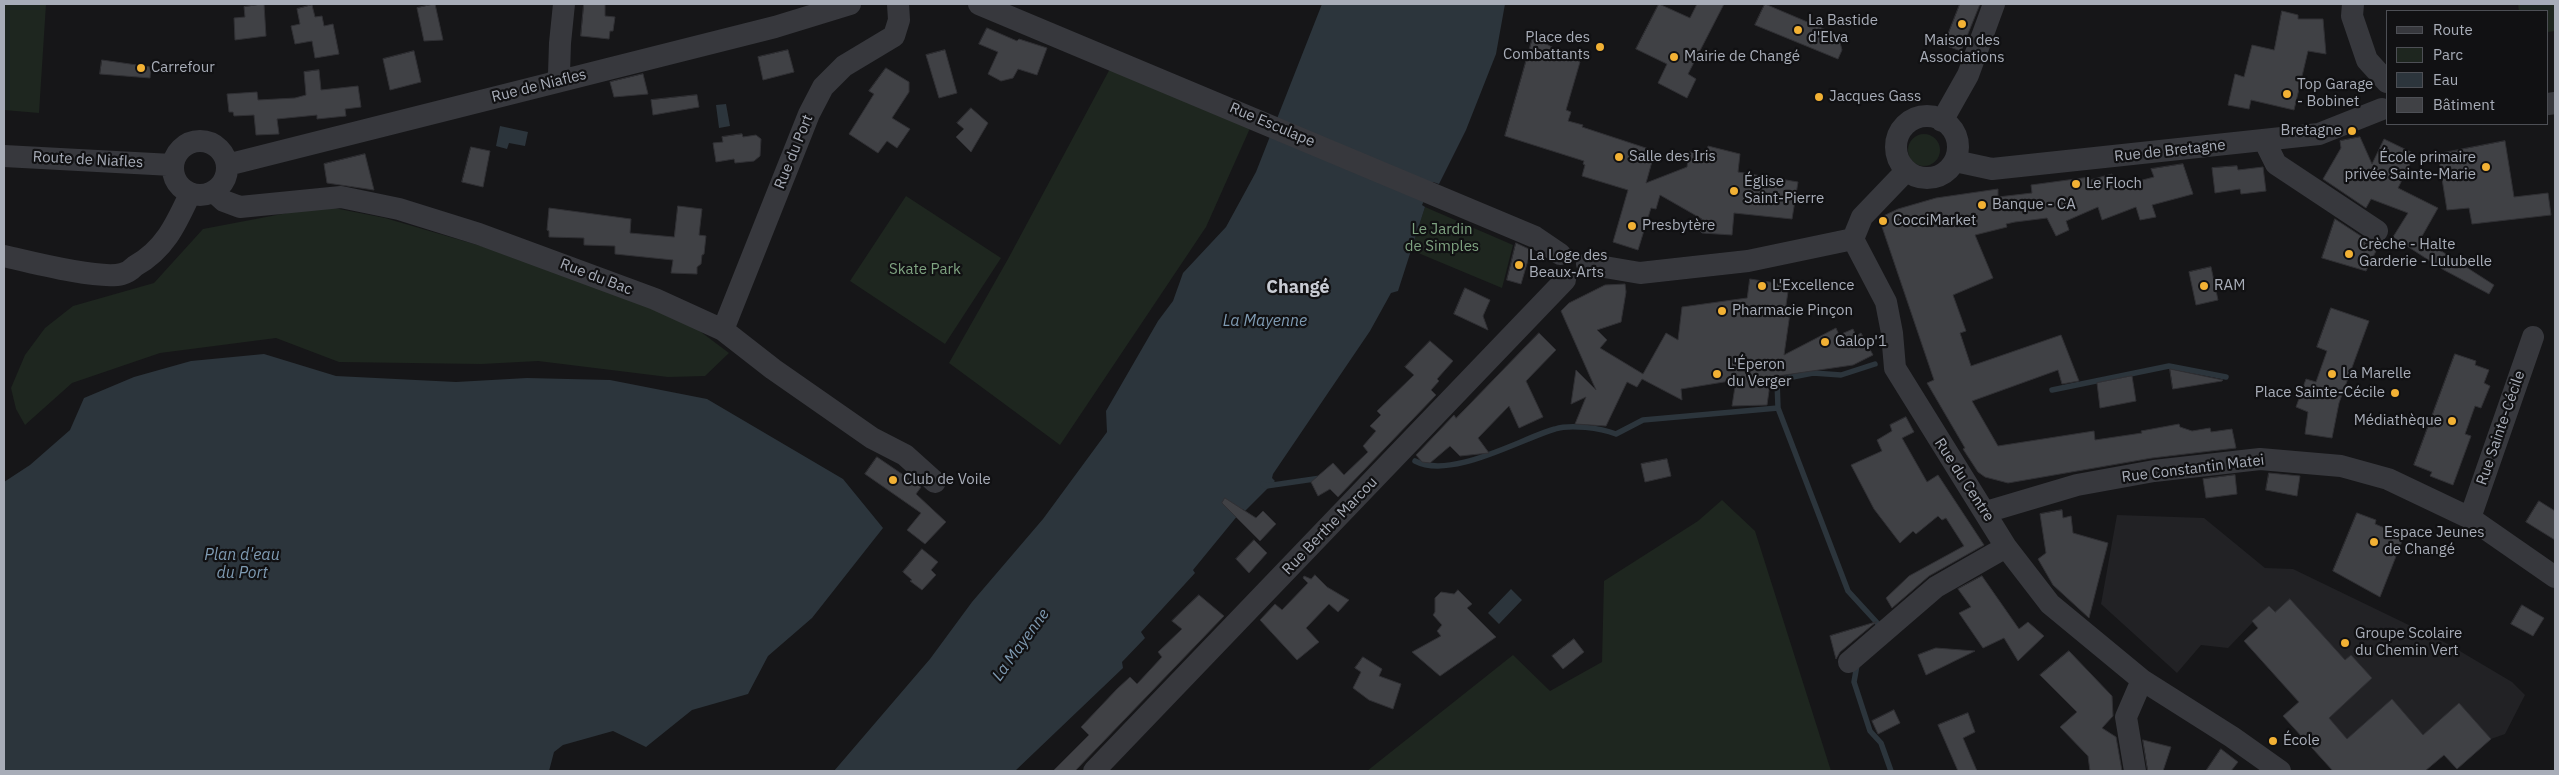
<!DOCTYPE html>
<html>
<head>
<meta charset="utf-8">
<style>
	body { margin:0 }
	#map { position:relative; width:2559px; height:775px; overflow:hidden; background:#161618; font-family:"IBM Plex Sans",sans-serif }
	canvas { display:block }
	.frame { position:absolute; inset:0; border:5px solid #a8adb8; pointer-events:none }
	.legend { position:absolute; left:2386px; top:10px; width:162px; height:115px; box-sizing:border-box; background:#111113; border:1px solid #4d4f55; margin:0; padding:6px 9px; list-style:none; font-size:15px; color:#a8adb8 }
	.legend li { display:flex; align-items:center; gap:10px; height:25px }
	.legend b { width:25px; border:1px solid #4d4f55 }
</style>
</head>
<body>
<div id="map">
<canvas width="2559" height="775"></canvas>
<div class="frame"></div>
<ul class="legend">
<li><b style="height:6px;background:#37383d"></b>Route</li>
<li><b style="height:14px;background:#1e261f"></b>Parc</li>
<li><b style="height:14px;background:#2c353c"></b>Eau</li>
<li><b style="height:14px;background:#404145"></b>Bâtiment</li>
</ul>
</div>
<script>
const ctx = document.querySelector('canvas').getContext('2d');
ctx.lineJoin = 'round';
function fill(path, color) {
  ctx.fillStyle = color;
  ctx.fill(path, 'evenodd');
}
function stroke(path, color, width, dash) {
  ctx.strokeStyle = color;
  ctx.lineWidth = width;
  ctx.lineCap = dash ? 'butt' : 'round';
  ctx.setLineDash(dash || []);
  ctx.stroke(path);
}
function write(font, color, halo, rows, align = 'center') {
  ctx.font = font + ' "IBM Plex Sans",sans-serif';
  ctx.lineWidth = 4.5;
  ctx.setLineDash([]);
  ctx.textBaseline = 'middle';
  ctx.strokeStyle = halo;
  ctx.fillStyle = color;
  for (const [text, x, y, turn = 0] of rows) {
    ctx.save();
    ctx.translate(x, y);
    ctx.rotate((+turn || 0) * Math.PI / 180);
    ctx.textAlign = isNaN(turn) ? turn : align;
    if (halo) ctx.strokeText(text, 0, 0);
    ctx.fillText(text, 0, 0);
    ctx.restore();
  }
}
fill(new Path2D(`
	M2117,515L2204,518L2265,568L2293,569L2448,644L2512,682L2525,695L2505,734L2491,739L2457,769L2444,755L2425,771H2333L2283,716L2298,702L2244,641L2258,628L2253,622L2228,648L2201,645L2177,673L2101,604Z`), '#222225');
fill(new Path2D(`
	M4,4H46L39,113L4,110Z
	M2518,4H2555V31L2548,32V11H2519Z
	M1112,65L1251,126L1206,227L1060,445L949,363L1008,259Z
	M1908 150a16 16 0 1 1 32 0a16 16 0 1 1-32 0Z
	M906,196L1001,258L945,344L850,281Z
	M324,206L385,218L498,251L615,292L697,329L729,353L705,376L668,377L538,361L481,364L339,362L276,338L160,353L72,383L25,425L16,409L11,388L25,355L45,328L73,306L154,283L203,229Z
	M1425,207L1513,245L1502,288L1411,250Z
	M1722,500L1755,531L1831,771H1367L1513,655L1550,691L1602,662L1604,581L1698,521Z`), '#1e261f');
fill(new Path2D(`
	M1322,4H1505L1496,54L1466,130L1439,184L1433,182L1422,205L1425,207L1398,291L1391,293L1370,331L1273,474L1272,478L1275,481L1245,511L1243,509L1193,570L1195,573L1141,632L1145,638L1122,662L1123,668L1015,771H834L930,659L972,602L1043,519L1107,432L1106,411L1158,321L1173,301L1183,273L1226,227L1256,172Z
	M726,104L730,126L719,128L716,105Z
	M500,126L528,132L525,146L509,143L507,149L496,146Z
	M264,354L336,376L456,382L527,378L610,380L707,399L843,479L883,528L812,618L768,656L748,694L692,710L646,747L613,731L563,745L554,752L549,771H4V482L30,465L70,430L84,398L134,377L191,361Z
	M1511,589L1522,600L1499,624L1488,613Z`), '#2c353c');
stroke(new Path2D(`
	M2052,390L2169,366L2226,377
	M1778,408L1848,591L1881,627
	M1415,461C1451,480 1520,439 1555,429C1571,424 1600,428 1616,434L1643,420L1778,408L1777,380L1813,373L1841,375L1875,364
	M1263,484L1266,486L1321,478
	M1857,665L1854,682L1870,731L1881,743L1891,771`), '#2c353c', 5.5);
const building = new Path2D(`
	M264,4L266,36L235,40L234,18L245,17L244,7Z
	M435,4L443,40L424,41L417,8Z
	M584,4H605V16L615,17L613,31H610L609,39L581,36Z
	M1659,4L1690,18L1697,4H1724L1688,74L1696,79L1687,98L1658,83L1667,64L1636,49Z
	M1765,4L1838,35L1842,50L1838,59L1755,25Z
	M1960,4H1980L1961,51L1944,45Z
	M312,5L315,17L322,16L324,26L333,24L339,54L315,58L312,41L295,44L291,26L300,24L297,9Z
	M2282,11L2298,15V19H2323L2326,54L2308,51L2294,110L2251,100L2249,109L2228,105L2235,74L2244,77L2252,45L2274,50Z
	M987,28L1017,41L1019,39L1047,48L1037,75L1018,69L1013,78L1001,81L988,74L998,52L979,44Z
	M1533,37L1580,62L1566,110L1571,112L1568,121L1583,125L1582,127L1655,151L1646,183L1687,167L1689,152L1707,154L1708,146L1740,154L1738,172L1798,182L1792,219L1734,213L1732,235L1702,233L1700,231L1702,219L1660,195L1656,209L1651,208L1638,250L1613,242L1628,190L1582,176L1585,165L1583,164L1584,161L1505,136Z
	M788,50L794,72L763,80L758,57Z
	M945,50L957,93L939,98L926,55Z
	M414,51L421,82L390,90L383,59Z
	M102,60L151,67L150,78L100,74Z
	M886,68L909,82V92L892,118L910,129L897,148L887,141L878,153L849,134L874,94L869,91Z
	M319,70L321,90L358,86L361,107L345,109L346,116L317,119V115L277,119L279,134L256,135L254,115L234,116L233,112H229L227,94L257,92L258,100L295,98L306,95L304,72Z
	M643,74L648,94L614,97L610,82Z
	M697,95L699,107L653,115L651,100Z
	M971,108L988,123L971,152L956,137L964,129L957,123Z
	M742,134L743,137L756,135L761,139L760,156L754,161L735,163L734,159L716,162L713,143L723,142L722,137Z
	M2360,137L2372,164L2384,139L2415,154L2398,188L2438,208L2421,238L2494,285L2489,294L2444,270L2393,237L2408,213L2371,199L2366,208L2323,179L2341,148L2340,141Z
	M2505,141L2514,197L2548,193L2551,215L2472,224L2469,208L2447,210L2438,154Z
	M471,147L490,151L483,187L462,182Z
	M365,154L374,190L327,183L324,164Z
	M2183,164L2193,194L2152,205L2156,217L2140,220L2136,207L2102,220L2098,207L2066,221L2069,230L2056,236L2047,218L2015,222L2006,224L2007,227L1975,235L1993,278L1953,295L1966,331L1960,333L1971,366L2061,335L2079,381L2062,384L2058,370L1972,401L1998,446L2094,431L2095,440L2142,433L2141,431L2179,424L2180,427L2192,431L2210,428L2211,432L2232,429L2236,448L2152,458L2008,483L1985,477L1978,472L1963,449L1965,448L1927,383L1934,380L1879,218L1898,209L1936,198L1998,189V197L2032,193L2031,185L2090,177V180L2112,174L2116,187L2154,177L2151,169Z
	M2237,166L2238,170L2263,167L2266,191L2241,194L2240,189L2215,193L2212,168Z
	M678,206L702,209L699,235L706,236L704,254L702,255L701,264L697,267V274L671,273L673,260L615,254V246L584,245V238L549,237V231L547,230L549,208L631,219L630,233L674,237Z
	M2335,219L2370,242L2380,243L2366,271L2322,258Z
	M1516,243L1531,250L1521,284L1507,280Z
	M2211,267L2218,300L2196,305L2189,272Z
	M1750,279L1789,285L1786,305L1791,306L1784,355L1836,328L1839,335L1853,329L1856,336L1861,333L1873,355L1853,365L1771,377L1767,405L1732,406L1736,380L1681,389L1682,400L1642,379L1637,387L1627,382L1606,426L1575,424L1586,397L1571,404L1576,370L1596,390L1561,311L1569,303L1605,285L1625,284L1626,292L1621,322L1597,330L1607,340L1600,348L1643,374L1666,333L1678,340L1682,307L1747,298Z
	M1465,288L1490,300L1483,316L1488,330L1454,314Z
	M2331,308L2369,321L2339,403L2332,438L2305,434L2308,412L2296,407L2306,379L2316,382L2327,351L2317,347Z
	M1539,333L1556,350L1526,381L1543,417L1519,428L1509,406L1478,438L1489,453L1460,456L1450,446L1430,463L1422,462L1416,455L1454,415L1456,418Z
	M1430,341L1453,361L1437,379L1439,381L1431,390L1436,395L1338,497L1330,489L1318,496L1311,482L1333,463L1344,475L1368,452L1363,446L1376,431L1370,426L1381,415L1377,411L1414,375L1405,367Z
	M2455,354L2476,361L2475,365L2489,370L2484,383L2490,386L2481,408L2475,406L2465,434L2471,436L2453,485L2430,476L2432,472L2414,465Z
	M2170,369L2223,380L2222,381L2173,389Z
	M2132,376L2136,401L2100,408L2097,383Z
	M1906,417L1914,432L1902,438L1927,482L1938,475L1984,545L1929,576L1892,608L1886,598L1909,576L1964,546L1946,518L1942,520L1938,516L1916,534L1913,531L1900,543L1874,509L1851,465L1882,451L1877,440L1892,431L1890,425Z
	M877,457L921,487L916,494L946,522L925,544L907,530L921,513L865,474Z
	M1667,459L1671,476L1645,482L1641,464Z
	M2269,473L2300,476L2297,496L2266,490Z
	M2235,475L2237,494L2206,498L2203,479Z
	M1225,498L1256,518L1263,511L1276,524L1260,541L1222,503Z
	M2539,501L2555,511V540L2526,522Z
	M2062,510L2063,518L2071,516L2073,533L2108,543L2089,618L2053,585L2038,559L2046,553L2040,514Z
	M2357,513L2376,520L2375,524L2404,536L2380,597L2333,571Z
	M1254,540L1267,553L1249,573L1236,559Z
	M922,549L938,562L931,570L936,575L922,590L910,581L912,580L903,572Z
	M1315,575L1327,587L1349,600L1338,612L1329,604L1306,628L1319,642L1297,660L1260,620L1275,604L1282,610L1308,583L1303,578L1304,576L1311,579Z
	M1982,576L2019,629L2028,622L2044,636L2018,661L2004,638L1983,648L1959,613L1971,607L1958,589Z
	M1458,590L1472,604L1467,608L1496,637L1440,676L1412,652L1441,636L1437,631L1442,625L1433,615L1435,612V598L1441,592L1454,594Z
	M1199,595L1224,616L1075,771H1053L1089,735L1081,727L1117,689L1130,677L1137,684L1162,657L1158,652L1182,629L1172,621Z
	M2290,599L2345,660L2351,655L2372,678L2329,718L2347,739L2392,699L2423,735L2459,703L2491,739L2457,769L2444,755L2425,771H2333L2283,716L2299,702L2244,641L2258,628L2252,621L2269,606L2275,612Z
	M2522,605L2544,618L2533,636L2511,624Z
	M1876,622L1840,652L1836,659L1830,636Z
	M1574,639L1584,652L1563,669L1552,656Z
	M1936,648L1975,651L1926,675L1918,655Z
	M2069,651L2112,696L2113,716L2102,728L2116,737L2122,771H2090L2088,756L2060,727L2077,712L2040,675Z
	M1363,657L1382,669L1379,676L1401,684L1393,709L1369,700L1353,688L1361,672L1355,668Z
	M1894,710L1900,723L1878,734L1872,721Z
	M1968,713L1975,732L1963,738L1977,771H1958L1938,725Z
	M2143,740L2171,747L2163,771H2148Z
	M2221,749L2238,762L2231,771H2206Z`);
fill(building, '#404145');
stroke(building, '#303034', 1);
stroke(new Path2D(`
	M979,4L1535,237L1560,254
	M2353,4L2352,16L2367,60L2387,82
	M556,81L559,74L560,43L564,4
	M2548,104L2555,103
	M1896 147a31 31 0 1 1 62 0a31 31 0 1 1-62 0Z
	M1942,121L1968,75L1994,4
	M173 168a27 27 0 1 1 54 0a27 27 0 1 1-54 0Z
	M2265,142L2276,164L2377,231
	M4,156L172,165
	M1955,161L1992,169L2319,134L2382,109
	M227,165L775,27L850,4
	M214,192L224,201L240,207L341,197L399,209L479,234L655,299L723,330L773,369L872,438L905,455L935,482
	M1853,239L1886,302L1892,333L1895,368L2006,547L2050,604L2142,680L2232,737L2280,771
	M1853,239L1862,217L1906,171
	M4,256C30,262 99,280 122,274C126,273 132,269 135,266C165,249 176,224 190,194
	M1587,264L1640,273L1748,261L1853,239
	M723,330L809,114L823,87L844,66L894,36L899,20L898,4
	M1986,512L2077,485L2154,471L2260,459L2341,466L2388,479L2470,518L2555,577
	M2470,518L2533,337
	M1849,662L1936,587L2006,547
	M1094,771L1565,280
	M2135,771L2126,717L2142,680`), '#37383d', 22);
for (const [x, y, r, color] of [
	[1962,24,5,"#f2b134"],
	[1798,30,5,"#f2b134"],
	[1600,47,5,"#f2b134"],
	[1674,57,5,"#f2b134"],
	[141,68,5,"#f2b134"],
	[2287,94,5,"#f2b134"],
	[1819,97,5,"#f2b134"],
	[2352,131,5,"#f2b134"],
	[1619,157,5,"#f2b134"],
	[2486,167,5,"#f2b134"],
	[2076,184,5,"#f2b134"],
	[1734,191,5,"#f2b134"],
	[1982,205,5,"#f2b134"],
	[1883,221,5,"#f2b134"],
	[1632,226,5,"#f2b134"],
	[2349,254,5,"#f2b134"],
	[1519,265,5,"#f2b134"],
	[1762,286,5,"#f2b134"],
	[2204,286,5,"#f2b134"],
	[1722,311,5,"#f2b134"],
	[1825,342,5,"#f2b134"],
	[1717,374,5,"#f2b134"],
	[2332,374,5,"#f2b134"],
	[2395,393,5,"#f2b134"],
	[2452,421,5,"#f2b134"],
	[893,480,5,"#f2b134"],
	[2374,542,5,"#f2b134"],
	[2345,643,5,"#f2b134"],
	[2273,741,5,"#f2b134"]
]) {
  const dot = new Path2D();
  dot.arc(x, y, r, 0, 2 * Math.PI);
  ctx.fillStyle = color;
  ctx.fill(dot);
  stroke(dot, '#111113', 2);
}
write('15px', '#a8adb8', '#111113', [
	["La Bastide",1808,21],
	["d'Elva",1808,38],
	["Place des",1590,38,"right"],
	["Combattants",1590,55,"right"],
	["Maison des",1962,41,"center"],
	["Associations",1962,58,"center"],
	["Mairie de Changé",1684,57],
	["Carrefour",151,68],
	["Top Garage",2297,85],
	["- Bobinet",2297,102],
	["Jacques Gass",1829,97],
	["Bretagne",2342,131,"right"],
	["Salle des Iris",1629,157],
	["École primaire",2476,158,"right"],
	["privée Sainte-Marie",2476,175,"right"],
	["Église",1744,182],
	["Saint-Pierre",1744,199],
	["Le Floch",2086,184],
	["Banque - CA",1992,205],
	["CocciMarket",1893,221],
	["Presbytère",1642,226],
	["Crèche - Halte",2359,245],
	["Garderie - Lulubelle",2359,262],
	["La Loge des",1529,256],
	["Beaux-Arts",1529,273],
	["L'Excellence",1772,286],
	["RAM",2214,286],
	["Pharmacie Pinçon",1732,311],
	["Galop'1",1835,342],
	["L'Éperon",1727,365],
	["du Verger",1727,382],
	["La Marelle",2342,374],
	["Place Sainte-Cécile",2385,393,"right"],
	["Médiathèque",2442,421,"right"],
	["Club de Voile",903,480],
	["Espace Jeunes",2384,533],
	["de Changé",2384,550],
	["Groupe Scolaire",2355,634],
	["du Chemin Vert",2355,651],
	["École",2283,741]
], 'left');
write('15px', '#a8adb8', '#111113', [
	["Rue de Niafles",539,86,-14],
	["Rue Esculape",1272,125,23],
	["Rue de Bretagne",2170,151,-6],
	["Rue du Port",794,152,-68],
	["Route de Niafles",88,160,3],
	["Rue du Bac",596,277,21],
	["Rue Sainte-Cécile",2501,428,-71],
	["Rue Constantin Matei",2193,469,-7],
	["Rue du Centre",1964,480,57],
	["Rue Berthe Marcou",1330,526,-46]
]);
write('15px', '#7fa381', '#111113', [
	["Le Jardin",1442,230],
	["de Simples",1442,247],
	["Skate Park",925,270]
]);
write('italic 16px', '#7f9bb3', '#111113', [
	["La Mayenne",1265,321],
	["Plan d'eau",242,555],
	["du Port",242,573],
	["La Mayenne",1021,645,-54]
]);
write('bold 18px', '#c9ccd4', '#111113', [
	["Changé",1298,288]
]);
</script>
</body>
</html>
